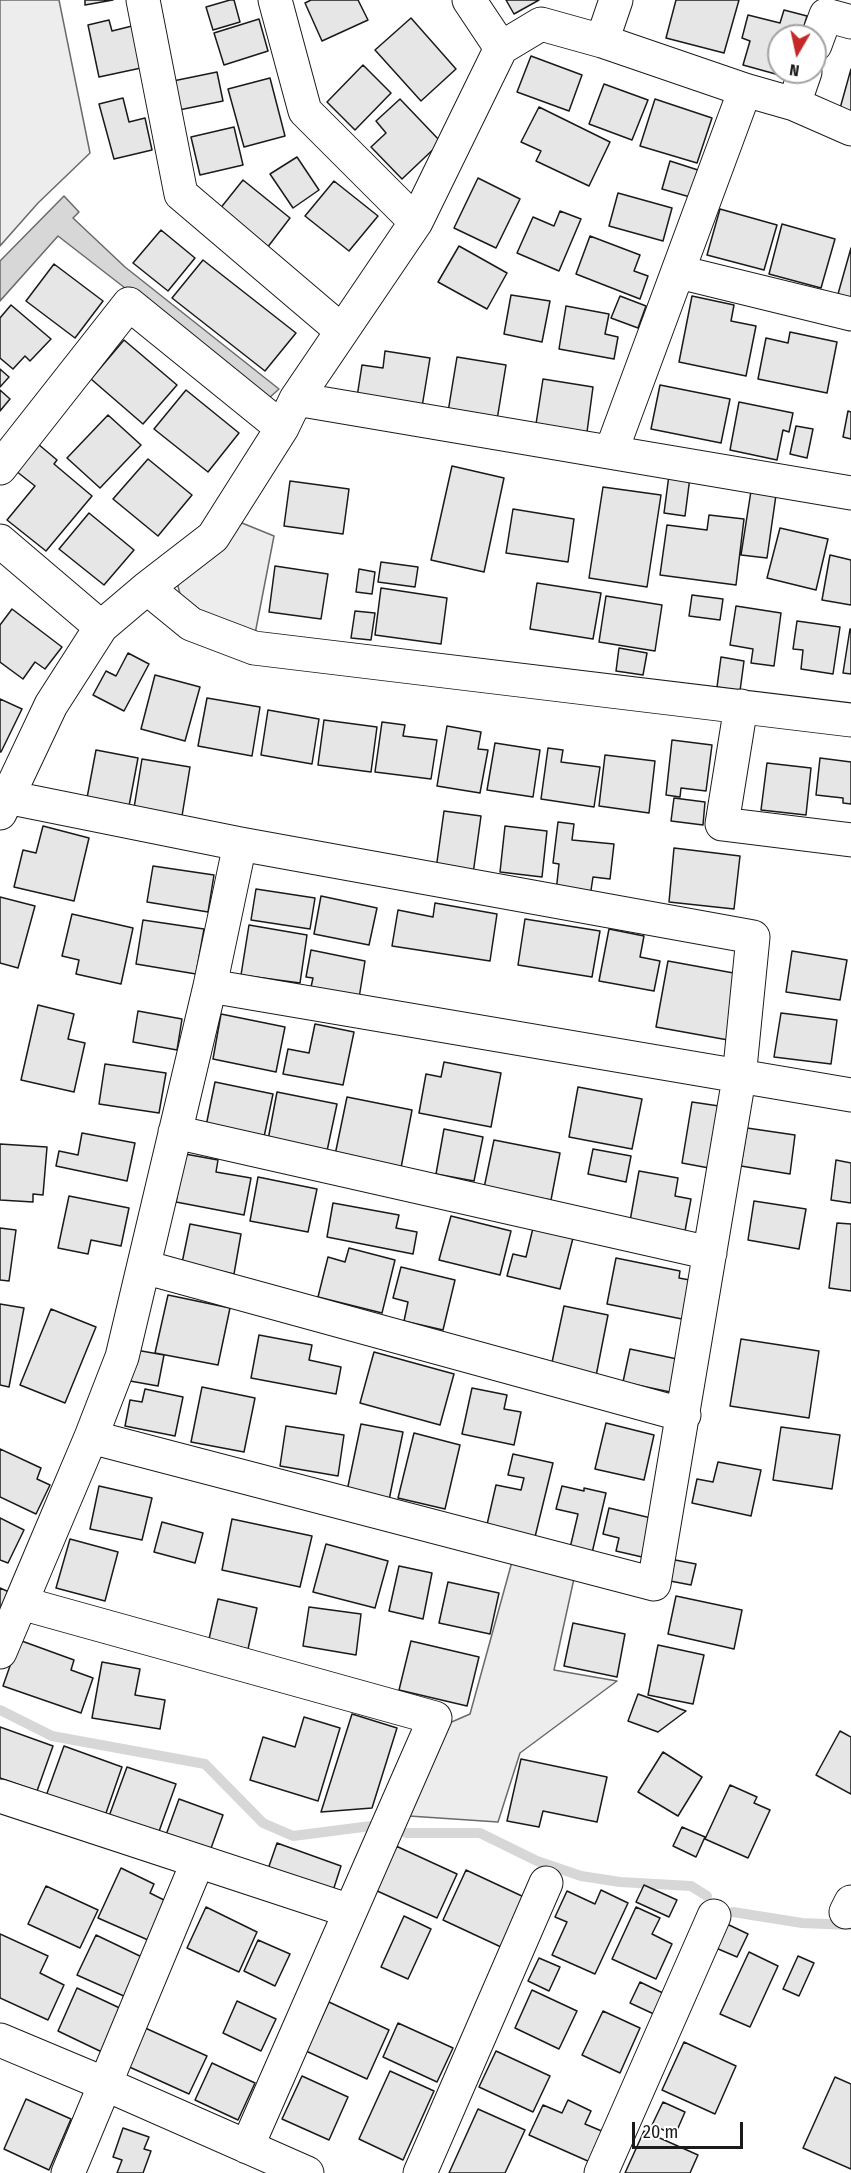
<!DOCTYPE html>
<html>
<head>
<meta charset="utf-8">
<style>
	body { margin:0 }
	#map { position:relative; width:851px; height:2173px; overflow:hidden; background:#fff; font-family:"Fira Sans Condensed",sans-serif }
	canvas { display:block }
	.north { position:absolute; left:767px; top:24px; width:60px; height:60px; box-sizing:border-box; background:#fff; border:2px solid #a3a3a3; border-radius:50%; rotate:189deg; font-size:16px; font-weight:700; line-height:24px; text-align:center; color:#1a1a1a }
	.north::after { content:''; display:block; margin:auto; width:21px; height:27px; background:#c62828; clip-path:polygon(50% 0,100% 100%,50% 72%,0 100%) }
	.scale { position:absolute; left:632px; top:2122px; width:111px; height:27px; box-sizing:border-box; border:3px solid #1a1a1a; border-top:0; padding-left:8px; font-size:18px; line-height:21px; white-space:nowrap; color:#1a1a1a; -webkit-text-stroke:4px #fff; paint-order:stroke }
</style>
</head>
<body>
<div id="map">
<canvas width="851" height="2173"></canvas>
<div class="north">N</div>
<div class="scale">20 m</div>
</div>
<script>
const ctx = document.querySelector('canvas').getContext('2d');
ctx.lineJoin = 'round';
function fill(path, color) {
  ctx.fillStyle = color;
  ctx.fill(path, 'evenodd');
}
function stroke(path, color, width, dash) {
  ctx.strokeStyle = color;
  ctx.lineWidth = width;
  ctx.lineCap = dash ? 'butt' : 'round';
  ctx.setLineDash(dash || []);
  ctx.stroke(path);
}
const built = new Path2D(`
	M0,0H59L90,153L38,203L0,246Z
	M242,523L274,536L255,634L182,602L177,582L213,552Z
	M513,1558L575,1574L554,1670L617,1681L520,1753L498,1822L409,1816L447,1724L470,1714Z`);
fill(built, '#ededed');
stroke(built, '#6a6a6a', 1.5);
const water = new Path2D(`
	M64,196L79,212L73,218L125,267L279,389L268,399L58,236L0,301V261Z`);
fill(water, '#d7d7d7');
stroke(water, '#6a6a6a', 1.5);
stroke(new Path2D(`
	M0,1710L52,1736L205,1764L263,1823L293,1836L371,1826
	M406,1833H480L537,1861L581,1876L620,1882L691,1886L707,1896
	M733,1912L802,1923L851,1925`), '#d7d7d7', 10);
const building = new Path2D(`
	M85,0H113L85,5Z
	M230,0H234L240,22L213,30L206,7Z
	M311,0H358L368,20L322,41L305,3Z
	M506,0H539L514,14Z
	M676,0H739L724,53L666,38Z
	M784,10L807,16L801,36H779V72H792L790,78L743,65L750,41L742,38L748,15L780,23Z
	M411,18L456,69L421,101L375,50Z
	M259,19L268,51L224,65L214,33Z
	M109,20L112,31L132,26L141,68L99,77L88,25Z
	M531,56L582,75L569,111L517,92Z
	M363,65L391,93L355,130L327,102Z
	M851,69V116L839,112Z
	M217,72L223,101L179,110L173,81Z
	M270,78L285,136L244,147L228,89Z
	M604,84L648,100L632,140L589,124Z
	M123,98L129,122L145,118L152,150L114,159L99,104Z
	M400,99L441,142L402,179L371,147L386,133L376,121Z
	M655,99L712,118L697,163L640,146Z
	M539,107L610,142L589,186L536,161L541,151L521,142Z
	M234,127L243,165L200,175L191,137Z
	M297,157L319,190L293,208L270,174Z
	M670,161L698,170L690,197L662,189Z
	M478,178L520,199L496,248L454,228Z
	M243,180L290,218L267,248L219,210Z
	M334,181L378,216L349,251L305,216Z
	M618,193L672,208L663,241L609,226Z
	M720,209L777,225L764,270L707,255Z
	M560,211L581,219L559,271L517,253L533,217L554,226Z
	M782,224L835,239L821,288L769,274Z
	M161,230L195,258L168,291L133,263Z
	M590,236L640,255L634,271L648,276L640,299L576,274Z
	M459,246L507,273L487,309L438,282Z
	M851,248V298L838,294Z
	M203,260L296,333L265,371L172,298Z
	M54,264L103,301L75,338L26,301Z
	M511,295L550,301L542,342L504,334Z
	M620,296L646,306L638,328L611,318Z
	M692,296L734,305L731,321L756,326L746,376L679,362Z
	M11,305L51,339L30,361L25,356L13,369L0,358V318Z
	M566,306L609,314L605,334L618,337L614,359L559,349Z
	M790,332L837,342L827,393L758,379L766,338L788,343Z
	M124,340L177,385L143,424L91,379Z
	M385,351L430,358L422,407L357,397L362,365L383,368Z
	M457,357L506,365L497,420L448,412Z
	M0,369L9,377L0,387Z
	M543,379L593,387L587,432L536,424Z
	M660,385L730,399L721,443L651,429Z
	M0,390L10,399L0,411Z
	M186,390L239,433L208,472L154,429Z
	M739,402L793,413L789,432L783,430L777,460L730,450Z
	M848,411L851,412V439L843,437Z
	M108,415L141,445L100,488L67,458Z
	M796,426L813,429L807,458L790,454Z
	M38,444L57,460L54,464L92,496L46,551L7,520L35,486L16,471Z
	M148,459L192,495L158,536L113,499Z
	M452,466L504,478L484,572L431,560Z
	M669,475L690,477L685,516L664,513Z
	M290,481L349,489L343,534L284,526Z
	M603,487L661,495L647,587L589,578Z
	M751,491L776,495L767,558L741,555Z
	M513,509L574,519L568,562L506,553Z
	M89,513L134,550L104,585L59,549Z
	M709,515L744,519L736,585L660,575L667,525L707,530Z
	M780,528L828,539L816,590L767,578Z
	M830,555L851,560V605L822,600Z
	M381,562L418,567L415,587L378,582Z
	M275,566L328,574L321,619L269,612Z
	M359,569L375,572L372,594L356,592Z
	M537,583L601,593L593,639L530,629Z
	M381,588L447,598L441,644L375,635Z
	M692,595L723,599L720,620L689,616Z
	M606,596L662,605L655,651L599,642Z
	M736,606L781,613L774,666L751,663L753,649L730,645Z
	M12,609L62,647L45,669L35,662L23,679L0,662V625Z
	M355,611L375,613L371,640L351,638Z
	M797,621L840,627L833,674L801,669L803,650L793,649Z
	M850,629H851V674L843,673Z
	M619,648L647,653L643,675L616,671Z
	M128,653L149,664L124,711L93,695L106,671L116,676Z
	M721,657L744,661L740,691L717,687Z
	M155,675L200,687L185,741L141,729Z
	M207,698L260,707L252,756L198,746Z
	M0,699L22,709L1,752H0Z
	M268,710L319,719L312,764L261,755Z
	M324,720L377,727L371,772L318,765Z
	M382,722L405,725L403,736L437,740L431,779L375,772Z
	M447,726L481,732L478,749L488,750L480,793L437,786Z
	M672,740L712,745L706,791L681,788L680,797L666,795Z
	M495,743L540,750L533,797L487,790Z
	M548,748L563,750L561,762L600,767L594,807L541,799Z
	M96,750L138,758L129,806L87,798Z
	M605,755L655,761L649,813L599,806Z
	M820,758L851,762V804L843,803V798L816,795Z
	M142,759L190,767L182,816L134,808Z
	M767,763L811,768L806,815L761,810Z
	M674,798L705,802L703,825L671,821Z
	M444,811L481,816L473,874L436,869Z
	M558,822L574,824L572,840L614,844L610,879L593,877L590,897L556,892L559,864L553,863Z
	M43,826L89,838L74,901L14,887L23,850L36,853Z
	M505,826L547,831L542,877L500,872Z
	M674,848L740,856L734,909L669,902Z
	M153,866L214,875L208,912L147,902Z
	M256,889L315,898L310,929L251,920Z
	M321,896L377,908L369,945L314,934Z
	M0,897L35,906L18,968L0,963Z
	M435,903L497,914L490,961L392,946L398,910L433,917Z
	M72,914L133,928L121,984L76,974L79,960L62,956Z
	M525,919L600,931L592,977L518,965Z
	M143,920L204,929L196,974L136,964Z
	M249,925L307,935L300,983L241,975Z
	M609,929L644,936L640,957L660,961L654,991L599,981Z
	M311,950L365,961L359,998L311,987L313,978L306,977Z
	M792,951L847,960L840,1000L786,992Z
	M668,961L739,974L728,1040L656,1027Z
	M38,1005L74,1014L68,1039L85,1043L74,1092L21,1080Z
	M138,1011L182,1019L177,1050L133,1042Z
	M781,1013L837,1020L831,1064L774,1057Z
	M221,1014L285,1027L276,1072L213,1059Z
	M315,1024L354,1032L343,1085L283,1074L288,1049L309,1053Z
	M444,1062L501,1073L491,1127L419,1113L426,1074L441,1077Z
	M105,1064L166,1073L159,1113L99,1104Z
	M215,1082L273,1094L264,1137L206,1126Z
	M578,1087L642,1099L632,1149L569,1137Z
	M277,1092L337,1104L327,1151L268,1140Z
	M347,1097L412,1110L401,1168L335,1155Z
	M692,1102L719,1106L709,1168L682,1163Z
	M747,1128L795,1135L790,1174L741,1166Z
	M444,1129L483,1137L474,1181L436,1174Z
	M82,1133L135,1143L127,1181L56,1166L59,1151L78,1155Z
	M494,1140L560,1153L551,1200L484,1188Z
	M0,1144L47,1147L43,1195L33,1194V1202L0,1200Z
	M593,1149L631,1156L626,1182L588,1174Z
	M185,1154L218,1160L216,1172L251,1178L244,1215L176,1202Z
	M836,1160L851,1163V1203L831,1200Z
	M639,1171L678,1178L675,1196L691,1199L685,1231L630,1221Z
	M258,1177L317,1189L308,1232L250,1221Z
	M69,1196L129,1208L121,1246L91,1240L88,1254L58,1248Z
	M754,1201L806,1209L799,1249L748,1240Z
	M333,1203L399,1215L396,1228L417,1232L413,1254L327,1237Z
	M451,1216L511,1231L500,1275L439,1260Z
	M837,1223L851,1224V1291L829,1288Z
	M190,1224L241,1234L234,1274L182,1263Z
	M0,1228L16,1230L9,1281L0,1280Z
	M533,1228L573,1238L560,1289L507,1276L513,1254L526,1257Z
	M349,1248L395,1260L382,1313L318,1297L328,1257L345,1262Z
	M616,1258L680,1271L679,1278L695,1281L687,1320L607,1304Z
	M401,1267L455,1280L443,1330L404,1321L408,1302L393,1298Z
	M168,1295L230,1308L218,1365L155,1353Z
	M0,1304L24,1308L9,1387L0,1385Z
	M564,1306L608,1315L596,1376L551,1367Z
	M51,1309L96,1327L65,1403L20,1385Z
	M259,1335L312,1345L309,1360L341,1367L336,1394L251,1378Z
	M741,1339L819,1351L809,1418L730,1406Z
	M630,1349L677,1359L670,1392L623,1382Z
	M136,1350L164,1355L158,1386L130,1381Z
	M374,1352L454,1374L440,1425L360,1403Z
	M202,1387L255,1398L244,1452L191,1442Z
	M472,1388L507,1395L504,1409L521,1412L514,1445L462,1434Z
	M145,1389L183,1397L175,1436L125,1426L130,1400L142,1402Z
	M606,1423L654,1435L644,1480L595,1469Z
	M361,1424L403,1432L389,1500L347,1491Z
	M286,1426L344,1435L338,1476L280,1466Z
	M781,1427L840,1435L832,1489L773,1480Z
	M414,1433L460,1445L445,1509L398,1498Z
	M0,1449L41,1468L37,1479L50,1485L36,1514L0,1497Z
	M513,1454L553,1463L534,1541L486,1529L496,1485L521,1490L524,1478L508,1475Z
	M718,1462L761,1470L751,1516L692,1503L697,1479L713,1482Z
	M99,1486L152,1498L142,1540L90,1529Z
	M562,1486L584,1491V1488L606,1493L592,1553L570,1548L578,1514L556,1509Z
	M609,1508L651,1518L642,1557L616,1551L619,1538L603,1534Z
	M0,1518L24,1530L8,1563L0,1560Z
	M232,1519L312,1536L300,1587L222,1570Z
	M162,1522L203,1533L195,1563L154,1552Z
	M70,1539L118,1552L105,1601L56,1588Z
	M326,1544L388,1561L375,1608L313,1592Z
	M670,1559L696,1564L691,1585L665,1580Z
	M399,1566L432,1573L423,1619L389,1611Z
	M448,1582L499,1593L490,1634L439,1623Z
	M0,1588L9,1592L0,1611Z
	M676,1596L742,1610L734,1649L668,1634Z
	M218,1599L257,1608L248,1649L209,1639Z
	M309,1607L361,1614L356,1655L303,1646Z
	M573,1623L625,1634L617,1677L564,1666Z
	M19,1640L74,1660L71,1670L93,1678L81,1713L3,1686Z
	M411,1641L479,1657L467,1706L399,1690Z
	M658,1645L704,1655L693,1704L648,1695Z
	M102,1662L140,1669L135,1695L165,1700L160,1729L92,1718Z
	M638,1694L686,1711L658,1732L628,1721Z
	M352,1714L397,1728L372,1808L321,1812Z
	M304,1717L340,1728L318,1801L250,1780L263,1737L295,1747Z
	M0,1727L53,1746L37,1791L0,1778Z
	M840,1731L851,1737V1794L816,1775Z
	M64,1746L122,1767L105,1816L46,1796Z
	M663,1752L702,1777L678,1816L638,1792Z
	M521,1759L607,1777L597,1822L543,1811L539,1827L507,1821Z
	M127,1767L176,1784L157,1837L108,1819Z
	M730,1785L757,1797L754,1803L770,1810L748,1858L705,1839Z
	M179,1799L223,1815L210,1851L166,1835Z
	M682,1827L705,1837L696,1857L673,1846Z
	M277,1843L341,1866L331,1897L266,1875Z
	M396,1846L457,1874L437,1918L375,1890Z
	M121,1868L154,1884L150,1893L166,1901L148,1940L98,1918Z
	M466,1870L524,1897L501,1947L443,1920Z
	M644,1885L677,1900L669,1917L636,1902Z
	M46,1886L98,1910L80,1948L28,1924Z
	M601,1890L628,1903L595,1974L552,1955L567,1922L555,1917L567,1891L595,1904Z
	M206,1907L257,1932L239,1972L187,1948Z
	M636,1907L660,1918L652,1934L672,1944L656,1979L612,1959Z
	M404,1916L431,1929L408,1979L381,1967Z
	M727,1924L748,1934L737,1957L716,1948Z
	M0,1934L48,1956L40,1973L64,1985L48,2020L0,1998Z
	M96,1935L144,1958L126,1997L77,1975Z
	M258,1940L290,1954L275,1986L244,1971Z
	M749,1952L778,1966L750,2027L720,2014Z
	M798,1956L814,1963L799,1996L783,1989Z
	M539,1958L560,1967L549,1991L528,1981Z
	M640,1982L665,1994L656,2015L630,2003Z
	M77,1988L124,2010L104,2053L58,2031Z
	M532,1990L577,2011L559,2049L515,2028Z
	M237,2001L276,2019L261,2051L223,2033Z
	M329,2002L389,2030L367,2079L306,2051Z
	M603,2011L640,2028L620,2073L582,2055Z
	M398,2023L453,2048L437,2082L383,2057Z
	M143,2027L207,2056L189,2094L125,2065Z
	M684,2042L736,2066L715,2114L662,2090Z
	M496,2051L550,2076L533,2112L479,2087Z
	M212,2063L255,2083L238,2120L195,2100Z
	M390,2071L434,2091L403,2160L359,2139Z
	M302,2076L348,2097L329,2140L282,2119Z
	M835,2077L851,2084V2169L803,2148Z
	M26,2099L71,2119L49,2170L4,2149Z
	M568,2100L591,2111L585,2124L604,2132L590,2162L529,2135L543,2105L562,2113Z
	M663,2102L685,2112L675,2135L652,2125Z
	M478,2109L525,2130L505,2173H449Z
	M123,2128L149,2137L144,2149L151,2151L143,2173H117L122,2160L113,2157Z
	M644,2131L698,2155L690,2173H625Z`);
fill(building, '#e6e6e6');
stroke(building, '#1a1a1a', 1.5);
const street = new Path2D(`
	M143,0L181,194L342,331
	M275,0L305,111L416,222
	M469,0L501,48
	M602,41L616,0
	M815,45L826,15L851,22
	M794,104L805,72
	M679,272L851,314
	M296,399L416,222L501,48L541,24L602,41L745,90L794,104L851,129
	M611,452L745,90
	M0,468L129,304L282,428
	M0,541L101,627
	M147,588L191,624L254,648L851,720
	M741,706L722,824L851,840
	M7,797L240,844L753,937L739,1078L654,1584L91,1437
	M0,813L51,705L101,627L147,588L213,537L282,428L296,399L851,493
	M210,986L240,844
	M175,1132L710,1253
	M144,1267L684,1415
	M21,1603L435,1718L247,2147
	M0,1652L91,1437L122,1357L210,986L851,1095
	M0,1796L350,1911
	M846,1912L851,1902
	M0,2040L105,2084L307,2173
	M68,2173L198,1861
	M420,2173L546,1883
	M601,2173L714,1916`);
stroke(street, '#1a1a1a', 35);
stroke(street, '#fff', 33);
</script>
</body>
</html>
